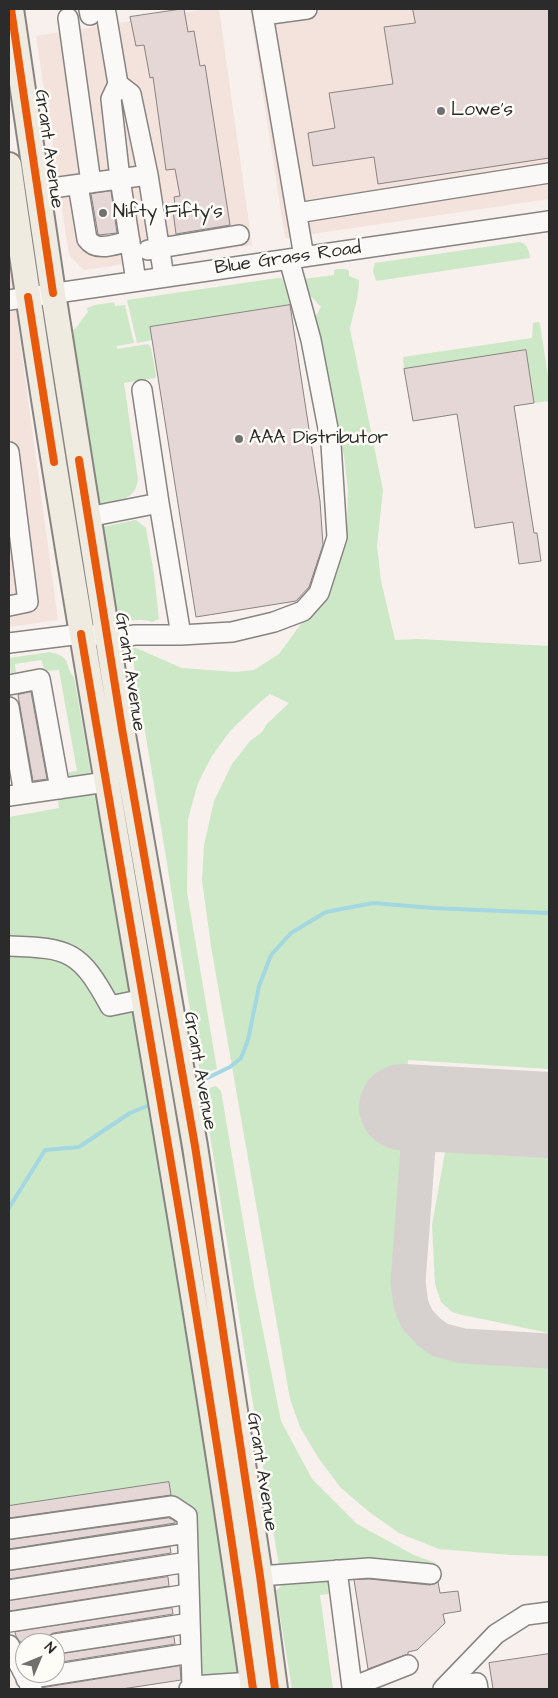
<!DOCTYPE html>
<html>
<head>
<meta charset="utf-8">
<style>
	body { margin:0 }
	#map { position:relative; width:558px; height:1698px; overflow:hidden; background:#f7f0ed; font-family:"Architects Daughter",sans-serif }
	canvas { display:block }
	.frame { position:absolute; inset:0; border:10px solid #2b2b2b; pointer-events:none }
	.north { position:absolute; left:15px; top:1633px; width:50px; height:50px; box-sizing:border-box; background:#fdfcf7; border:1px solid #a9a8a5; border-radius:50%; rotate:45deg; font-size:14px; font-weight:700; line-height:20px; text-align:center; color:#2b2b2b }
	.north::after { content:''; display:block; margin:auto; width:18px; height:22px; background:#72706f; clip-path:polygon(50% 0,100% 100%,50% 72%,0 100%) }
</style>
</head>
<body>
<div id="map">
<canvas width="558" height="1698"></canvas>
<div class="frame"></div>
<div class="north">N</div>
</div>
<script>
const ctx = document.querySelector('canvas').getContext('2d');
ctx.lineJoin = 'round';
function fill(path, color) {
  ctx.fillStyle = color;
  ctx.fill(path, 'evenodd');
}
function stroke(path, color, width, dash) {
  ctx.strokeStyle = color;
  ctx.lineWidth = width;
  ctx.lineCap = dash ? 'butt' : 'round';
  ctx.setLineDash(dash || []);
  ctx.stroke(path);
}
function write(font, color, halo, rows, align = 'center') {
  ctx.font = font + ' "Architects Daughter",sans-serif';
  ctx.lineWidth = 5;
  ctx.setLineDash([]);
  ctx.textBaseline = 'middle';
  ctx.strokeStyle = halo;
  ctx.fillStyle = color;
  for (const [text, x, y, turn = 0] of rows) {
    ctx.save();
    ctx.translate(x, y);
    ctx.rotate((+turn || 0) * Math.PI / 180);
    ctx.textAlign = isNaN(turn) ? turn : align;
    if (halo) ctx.strokeText(text, 0, 0);
    ctx.fillText(text, 0, 0);
    ctx.restore();
  }
}
fill(new Path2D(`
	M206,9H219L252,245L84,270L69,255L36,36Z
	M250,9H549V199L285,238Z
	M9,259L58,620L9,627Z`), '#f4e2dd');
fill(new Path2D(`
	M520,242C528,245 529,251 530,258L376,281L373,270L375,263Z
	M339,269H346L349,271V276L359,280C359,297 353,313 350,329L383,490L377,546L381,581L395,640L418,639L549,646V1069L408,1060L394,1278C395,1286 395,1294 396,1301C402,1325 422,1348 446,1355C476,1363 518,1361 549,1363V1556L510,1555L439,1549L399,1533L368,1511L341,1488L319,1459L300,1427L290,1399L211,946L202,880L204,845L214,801L232,764L250,741L262,732L267,724L289,703L270,694L258,704L230,731L212,756L198,783L188,819L187,892L217,1069L200,1074L165,851L131,648H136L182,668L236,672L254,670L279,654L328,587L347,524L348,490L344,456L314,319L321,307L306,291L301,276L303,274L304,279L334,275V270Z
	M278,278H282L283,280L290,305L150,327L152,340L137,343L127,300Z
	M114,302L115,306L125,305L134,343L117,346V349L148,344L151,348L156,375L155,378L124,383L138,479C136,501 117,501 99,506L73,336V330C78,327 83,317 88,312L87,308L95,305Z
	M538,322L540,324L549,383V401L534,403L526,350L404,369L403,357L532,338L533,323Z
	M136,520L146,528L154,574L159,619L152,622C142,618 124,619 118,629L102,527Z
	M50,652C74,658 63,665 74,677L91,775L70,778L68,776L69,772L77,771L59,670L45,671L41,660L15,664L16,674L12,675L11,674L9,658Z
	M94,793L97,809H101L151,1095L240,1674L208,1678L199,1671L196,1515L189,1504L171,1498L169,1482L9,1506V817L59,808L58,800L59,798Z
	M216,1086L221,1091L255,1291L281,1421L312,1479L357,1524L414,1555L436,1563L349,1560L279,1566L204,1098L206,1089Z
	M445,1152L549,1158V1333L458,1314L452,1312L441,1302L435,1284L432,1225Z
	M330,1579L336,1593L320,1595L333,1689H292L276,1591L284,1583Z`), '#cde8c6');
stroke(new Path2D(`
	M201,1081L230,1067L241,1058L248,1040L259,986L271,955L291,933L326,912L373,903L433,908L549,913
	M9,1208L45,1150L79,1147L130,1113L147,1106`), '#a3d7e2', 4);
stroke(new Path2D(`
	M421,1108L408,1282L411,1305L417,1319L429,1332L440,1340L463,1346L549,1351`), '#d6d1cf', 35);
stroke(new Path2D(`
	M402,1107L549,1115`), '#d6d1cf', 86);
const building = new Path2D(`
	M184,9L188,32L194,31L200,66L205,65L230,225L176,234L173,211H176L174,197L180,196L175,169L166,170L153,77L150,78L144,45L136,46L130,17Z
	M413,9H549V158L378,184L374,157L313,166L308,133L335,128L329,93L393,84L384,27L415,23Z
	M111,191L117,233L99,235L98,234L91,194Z
	M290,305L320,501L323,545L309,587L296,601L196,617L150,327Z
	M526,350L534,403L514,406L534,533H537L541,561L519,564L513,522L475,528L457,414L413,421L404,369Z
	M31,692L47,779L33,781L18,695Z
	M169,1482L171,1495L9,1518V1506Z
	M169,1518L175,1521V1523L9,1549V1540Z
	M170,1547L171,1553L9,1579V1571Z
	M168,1577L169,1586L9,1611V1601Z
	M369,1579L430,1585L438,1582L440,1593L458,1591L461,1611L443,1614L445,1623L417,1650L408,1652V1654L368,1669L354,1580Z
	M172,1608L173,1614L53,1633L46,1638L20,1642L16,1636L15,1632Z
	M174,1637L175,1644L55,1663V1655Z
	M549,1654V1689H493L489,1663Z
	M180,1666L181,1680L122,1689H43V1688Z`);
fill(building, '#e5d7d5');
stroke(building, '#878482', 1);
const minor = new Path2D(`
	M89,9L90,15
	M262,9L304,257
	M106,13L118,84L131,94L148,175L164,277
	M263,15L307,9
	M68,18L91,183
	M118,84L111,99L120,179L136,281
	M78,185L87,239C97,253 115,244 130,241
	M37,190L148,175
	M297,213L549,173
	M148,250L239,235
	M9,300L549,221
	M142,390L159,503L181,635
	M9,452L28,602L9,606
	M88,517L159,503
	M9,643L81,634L121,637L135,635H181L232,632L274,622L303,611L319,593L337,537L331,444L311,340L289,259
	M9,685L40,679L60,789
	M9,707L24,794
	M9,796L106,782
	M9,946C70,948 80,951 110,1006L144,999
	M9,1529L172,1506L187,1516L192,1686L189,1689
	M9,1560L187,1533
	M337,1570L352,1687L408,1665
	M246,1577L369,1568L431,1574
	M9,1590L188,1562
	M9,1622L189,1594
	M55,1644L190,1623
	M9,1645L32,1689
	M26,1679L191,1653
	M192,1686L252,1682
	M446,1686L477,1683L478,1689
	M443,1689L496,1634L526,1615L549,1612`);
const major = new Path2D(`
	M11,9L53,293L122,729L195,1146L260,1576L275,1689
	M9,165C81,674 182,1179 253,1689`);
stroke(minor, '#878482', 22);
stroke(major, '#878482', 28);
stroke(minor, '#faf9f7', 19);
stroke(major, '#efebe1', 24);
stroke(new Path2D(`
	M11,9L53,293
	M28,297L54,462
	M79,460L122,729L195,1146L260,1576L275,1689
	M81,634C140,985 204,1336 253,1689`), '#e8590c', 8);
for (const [x, y, r, color] of [
	[441,111,5,"#72706f"],
	[103,213,5,"#72706f"],
	[239,439,5,"#72706f"]
]) {
  const dot = new Path2D();
  dot.arc(x, y, r, 0, 2 * Math.PI);
  ctx.fillStyle = color;
  ctx.fill(dot);
  stroke(dot, '#fdfcf7', 2);
}
write('19px', '#2b2b2b', '#fdfcf7', [
	["Lowe's",451,111],
	["Nifty Fifty's",113,213],
	["AAA Distributor",249,439]
], 'left');
write('19px', '#2b2b2b', '#fdfcf7', [
	["Grant Avenue",48,149,82],
	["Blue Grass Road",288,259,-8],
	["Grant Avenue",129,672,81],
	["Grant Avenue",199,1071,80],
	["Grant Avenue",261,1472,81]
]);
</script>
</body>
</html>
